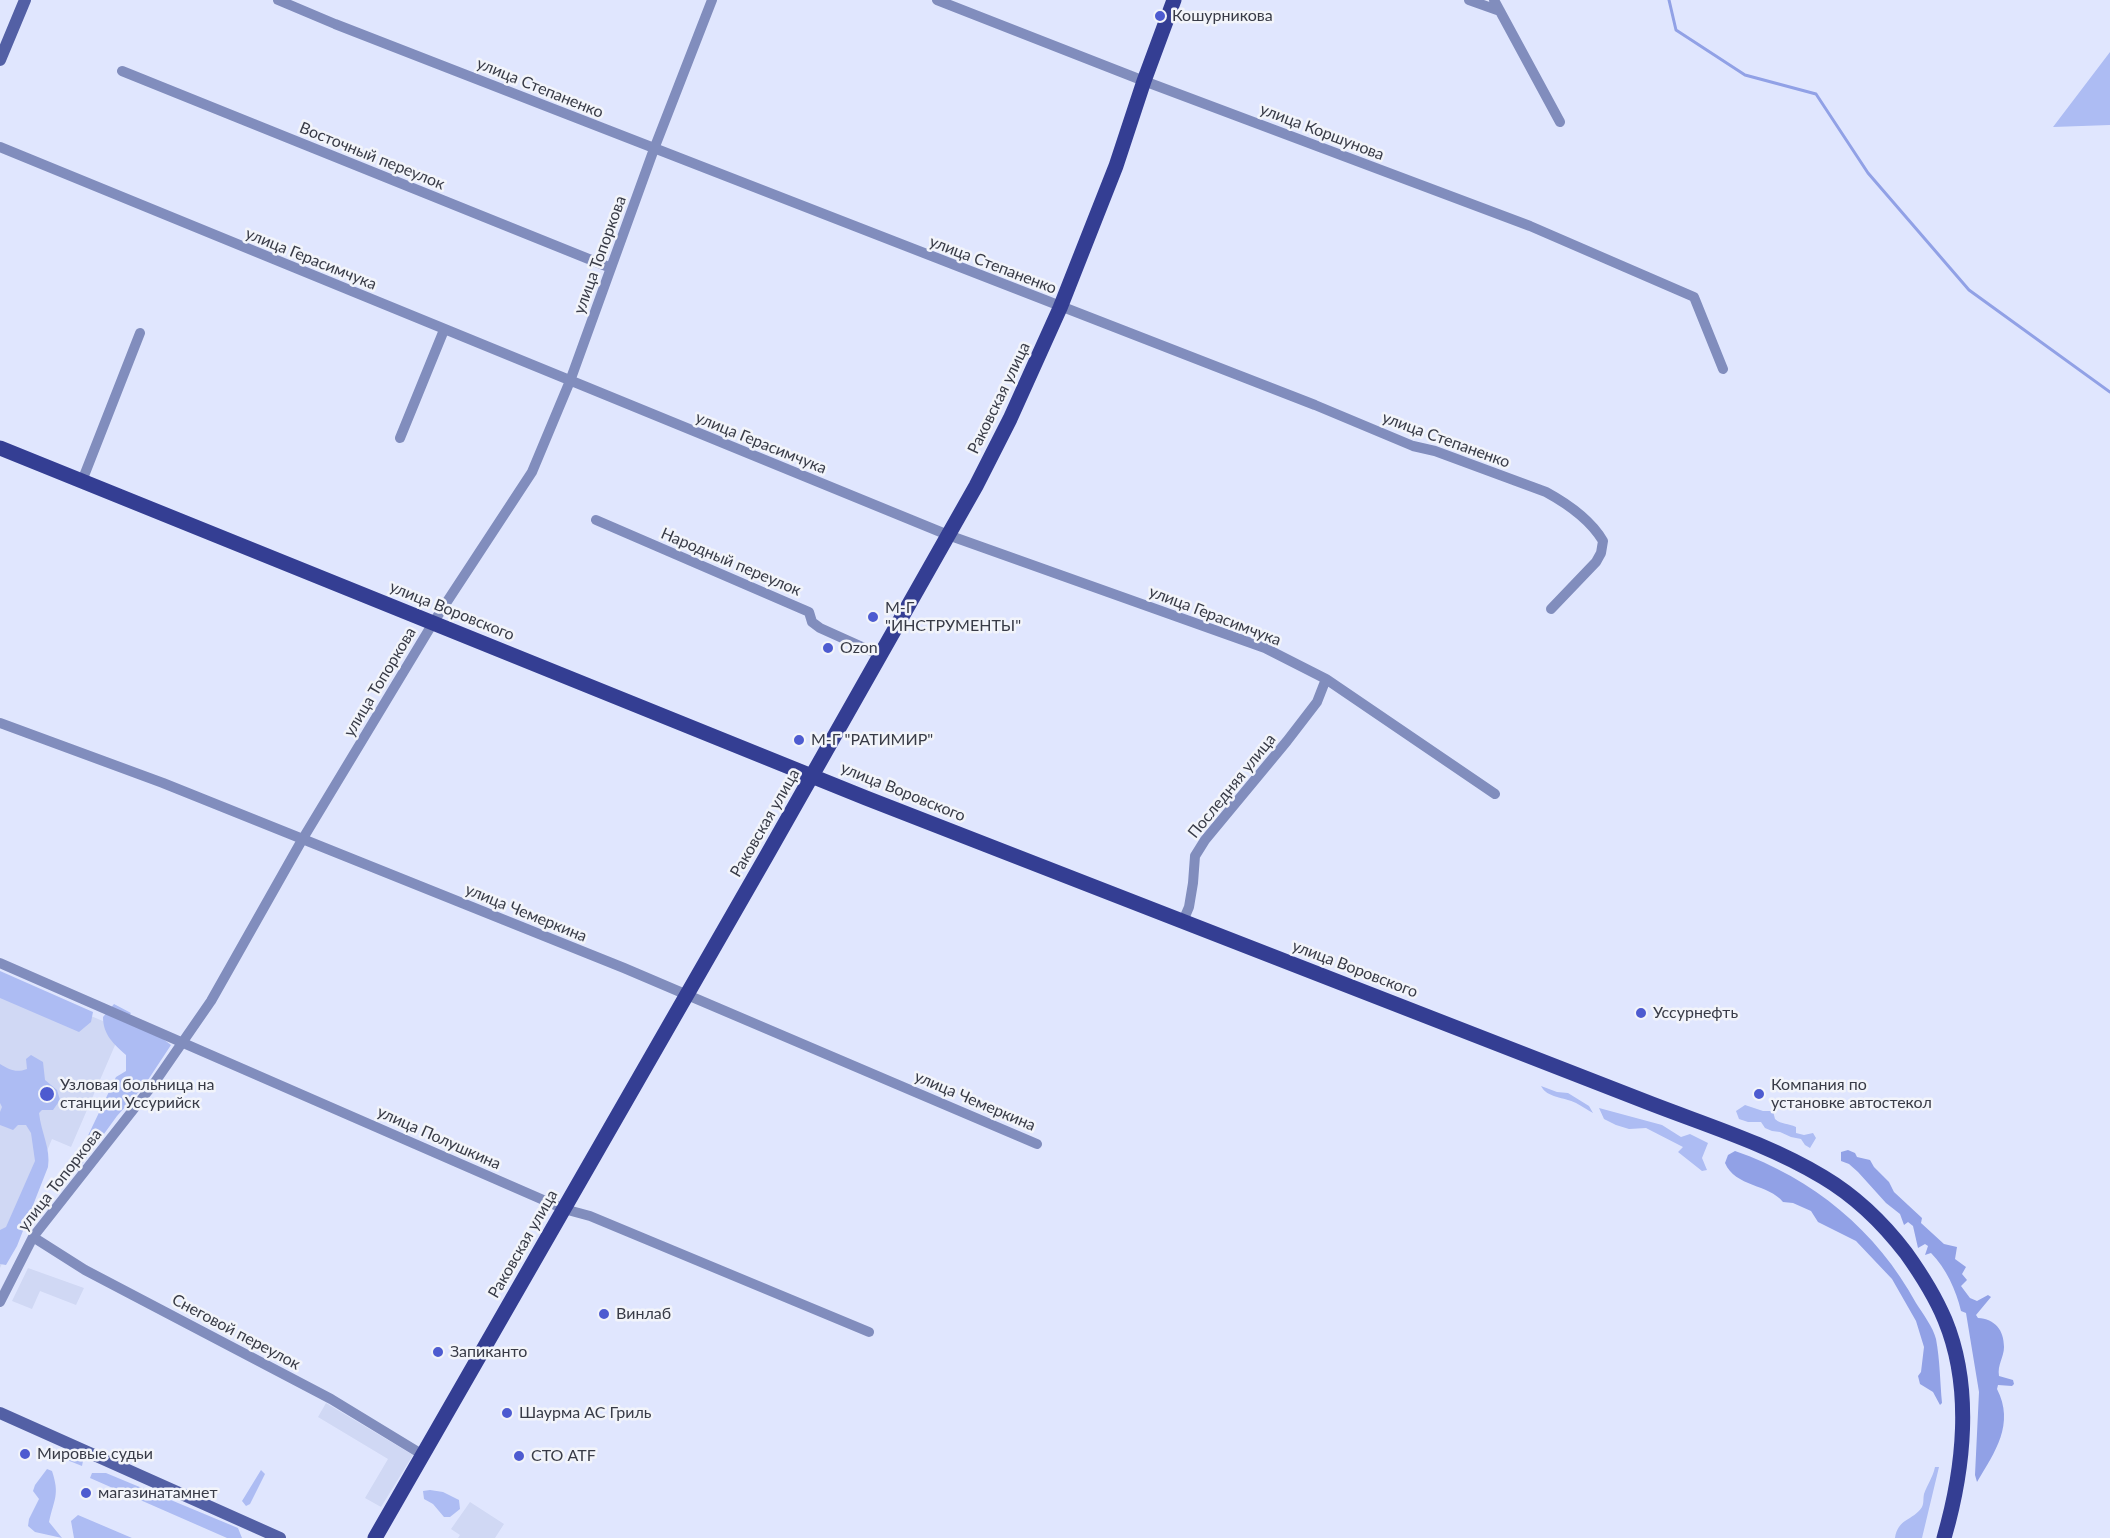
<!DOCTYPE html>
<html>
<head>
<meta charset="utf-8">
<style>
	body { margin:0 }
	canvas { display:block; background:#e0e6fe }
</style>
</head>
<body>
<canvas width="2110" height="1538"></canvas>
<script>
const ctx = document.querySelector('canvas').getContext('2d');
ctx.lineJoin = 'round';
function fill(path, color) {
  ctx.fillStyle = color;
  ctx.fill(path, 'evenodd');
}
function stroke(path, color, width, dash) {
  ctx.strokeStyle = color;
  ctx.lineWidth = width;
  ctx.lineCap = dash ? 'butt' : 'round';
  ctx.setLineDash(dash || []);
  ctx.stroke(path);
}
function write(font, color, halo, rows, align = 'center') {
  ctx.font = font + ' Lato,sans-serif';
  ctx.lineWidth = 5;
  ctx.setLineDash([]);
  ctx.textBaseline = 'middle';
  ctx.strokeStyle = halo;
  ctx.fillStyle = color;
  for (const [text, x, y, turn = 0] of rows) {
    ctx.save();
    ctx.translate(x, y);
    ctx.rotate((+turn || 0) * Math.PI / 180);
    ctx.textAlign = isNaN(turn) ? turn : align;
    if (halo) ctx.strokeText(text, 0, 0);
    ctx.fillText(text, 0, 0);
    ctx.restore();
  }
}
fill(new Path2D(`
	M0,978L122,1029L71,1147L52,1139L16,1225L19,1227L0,1268Z
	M28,1268L84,1288L76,1305L40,1291L32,1309L12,1301Z
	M326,1403L413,1455L381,1507L365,1498L388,1459L318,1417Z
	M470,1502L504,1524L495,1538H458L460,1535L451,1529Z`), '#d0d8f4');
fill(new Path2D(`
	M2110,52V125L2053,127Z
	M0,971L93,1012L91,1022L79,1032L0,998Z
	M114,1004L131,1013L125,1021L158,1035L171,1045L144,1086L117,1116L77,1171L73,1167L116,1077L126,1071V1055C114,1044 103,1035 103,1017Z
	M31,1055L43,1062L45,1080L57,1090L60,1100L53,1110H42L39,1113C41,1132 51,1149 48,1167L17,1246L6,1265L0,1264V1230L6,1227L35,1161L31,1133L26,1125H18L13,1130L0,1125V1112L2,1107L0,1103V1064C10,1070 16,1073 27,1069L26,1059Z
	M1541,1086L1557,1092L1568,1093L1589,1106L1593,1113C1587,1110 1582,1106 1576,1103C1564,1097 1547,1098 1541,1086Z
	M1745,1105L1763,1111H1773L1775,1119C1782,1125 1788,1123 1796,1127V1133L1804,1135L1813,1133L1816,1138L1810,1148L1805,1145L1801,1139L1791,1137L1780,1132L1772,1131L1765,1128L1761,1122H1748L1739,1119L1736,1111Z
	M1599,1108L1662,1125L1681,1137L1690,1134L1708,1143L1702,1158L1707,1170L1702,1171L1678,1152L1683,1147L1646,1128L1629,1129L1616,1125L1604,1119Z
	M49,1448L79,1455L83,1461L82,1466L67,1460H52L45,1449Z
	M1935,1467H1939L1922,1538H1895C1898,1518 1913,1521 1922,1507C1924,1503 1923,1499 1924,1494C1927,1485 1933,1477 1935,1467Z
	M47,1469L52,1471C60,1495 54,1499 49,1522L62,1538L35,1532L28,1526L29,1519L39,1499L33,1491L35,1485Z
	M261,1470L265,1474L250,1504L246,1506L242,1501Z
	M92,1473H106L238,1528L242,1538H227L90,1478Z
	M430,1490L443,1492L459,1500L460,1509L450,1517H444L433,1504L424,1499L423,1491Z
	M78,1515L132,1538H74L71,1521Z`), '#adbcf3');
fill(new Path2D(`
	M1848,1150L1855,1153L1857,1157L1870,1160L1874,1167L1889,1182L1894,1192L1922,1218L1921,1223L1944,1244L1957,1247L1955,1259L1966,1267L1962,1274L1967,1280L1961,1286L1970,1298L1977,1301L1988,1295L1991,1297L1976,1315L1978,1318C1995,1319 2004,1330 2004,1347C2004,1357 1997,1365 1999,1376L2013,1380L2014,1384L2012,1386L1998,1385L1997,1389C2015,1424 1995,1452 1977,1482L1975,1475L1979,1392L1966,1313L1961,1311C1956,1290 1946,1268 1931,1253L1925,1255L1928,1246L1925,1244L1918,1248L1913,1226L1908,1222L1904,1225L1900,1214L1886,1203L1858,1172L1849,1164L1841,1161V1152Z
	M1735,1151C1813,1178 1877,1231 1916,1303C1923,1314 1933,1327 1936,1339C1940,1360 1940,1382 1942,1403L1940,1405L1933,1392L1920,1384L1918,1376L1921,1372L1924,1347L1916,1321L1892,1279L1856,1241L1818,1222L1811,1211L1793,1203L1783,1202C1769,1184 1735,1187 1725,1163L1728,1155Z`), '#91a1e6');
stroke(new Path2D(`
	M1669,0L1676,30L1745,75L1816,94L1868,173L1969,290L2110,392`), '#91a1e6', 3);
stroke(new Path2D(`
	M278,0L335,24L1315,405L1413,446L1435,451L1546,492C1568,504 1590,519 1603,541L1601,553L1596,562L1551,609
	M937,0L1144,81L1530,226L1694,297L1723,369
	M1469,0L1500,11
	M1494,0L1560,122
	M122,71L611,268
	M0,147L948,535L1265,648L1326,679L1495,794
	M400,438L444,330
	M82,481L140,333
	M596,520L809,612L812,622L820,628L880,655
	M0,723L163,783L624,968L1037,1144
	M1183,921L1189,907L1193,883L1195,856L1205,840L1287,741L1317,702L1326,679
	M0,963L564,1209L590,1216L869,1332
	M33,1237L85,1270L331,1399L423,1455
	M0,1302L33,1237L155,1082L211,1001L302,840L433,623L532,472L570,381L654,149L712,0`), '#818dbd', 10);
stroke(new Path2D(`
	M0,60L25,0
	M0,1413L280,1538`), '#5360a5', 12);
stroke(new Path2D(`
	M0,448L866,798L1652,1104C1709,1126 1770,1145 1823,1177C1855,1196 1883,1223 1906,1253C1921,1274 1935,1296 1945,1320C1973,1388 1964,1469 1944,1538
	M375,1538L767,855L976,486L1010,419L1060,308L1116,166L1144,81L1174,0`), '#343e93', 15);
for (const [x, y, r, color] of [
	[1160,16,6,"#4d5bd0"],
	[873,617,6,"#4d5bd0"],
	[828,648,6,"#4d5bd0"],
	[799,740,6,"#4d5bd0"],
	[1641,1013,6,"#4d5bd0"],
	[47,1094,8,"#4d5bd0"],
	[1759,1094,6,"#4d5bd0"],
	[604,1314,6,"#4d5bd0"],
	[438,1352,6,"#4d5bd0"],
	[507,1413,6,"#4d5bd0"],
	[25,1454,6,"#4d5bd0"],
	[519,1456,6,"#4d5bd0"],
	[86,1493,6,"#4d5bd0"]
]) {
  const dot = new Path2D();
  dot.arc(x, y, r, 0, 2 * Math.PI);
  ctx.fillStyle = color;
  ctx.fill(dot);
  stroke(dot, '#f2f4fa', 2);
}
write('16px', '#383b47', '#f2f4fa', [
	["Кошурникова",1172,16],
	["М-Г",885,608],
	["\"ИНСТРУМЕНТЫ\"",885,626],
	["Ozon",840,648],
	["М-Г \"РАТИМИР\"",811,740],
	["Уссурнефть",1653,1013],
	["Узловая больница на",60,1085],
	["станции Уссурийск",60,1103],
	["Компания по",1771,1085],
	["установке автостекол",1771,1103],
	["Винлаб",616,1314],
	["Запиканто",450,1352],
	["Шаурма АС Гриль",519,1413],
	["Мировые судьи",37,1454],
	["СТО ATF",531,1456],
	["магазинатамнет",98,1493]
], 'left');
write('16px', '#383b47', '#f2f4fa', [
	["улица Степаненко",540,88,22],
	["улица Коршунова",1322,132,21],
	["Восточный переулок",372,156,22],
	["улица Топоркова",600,255,-70],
	["улица Герасимчука",311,259,22],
	["улица Степаненко",993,265,21],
	["Раковская улица",999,398,-64],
	["улица Степаненко",1446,440,20],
	["улица Герасимчука",761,443,22],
	["Народный переулок",731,562,23],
	["улица Воровского",452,611,22],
	["улица Герасимчука",1215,616,21],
	["улица Топоркова",380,682,-59],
	["Последняя улица",1232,786,-51],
	["улица Воровского",903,792,22],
	["Раковская улица",765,823,-60],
	["улица Чемеркина",526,913,22],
	["улица Воровского",1355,969,21],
	["улица Чемеркина",975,1101,23],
	["улица Полушкина",439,1138,24],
	["улица Топоркова",60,1180,-52],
	["Раковская улица",523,1244,-60],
	["Снеговой переулок",236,1332,28]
]);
</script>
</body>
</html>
